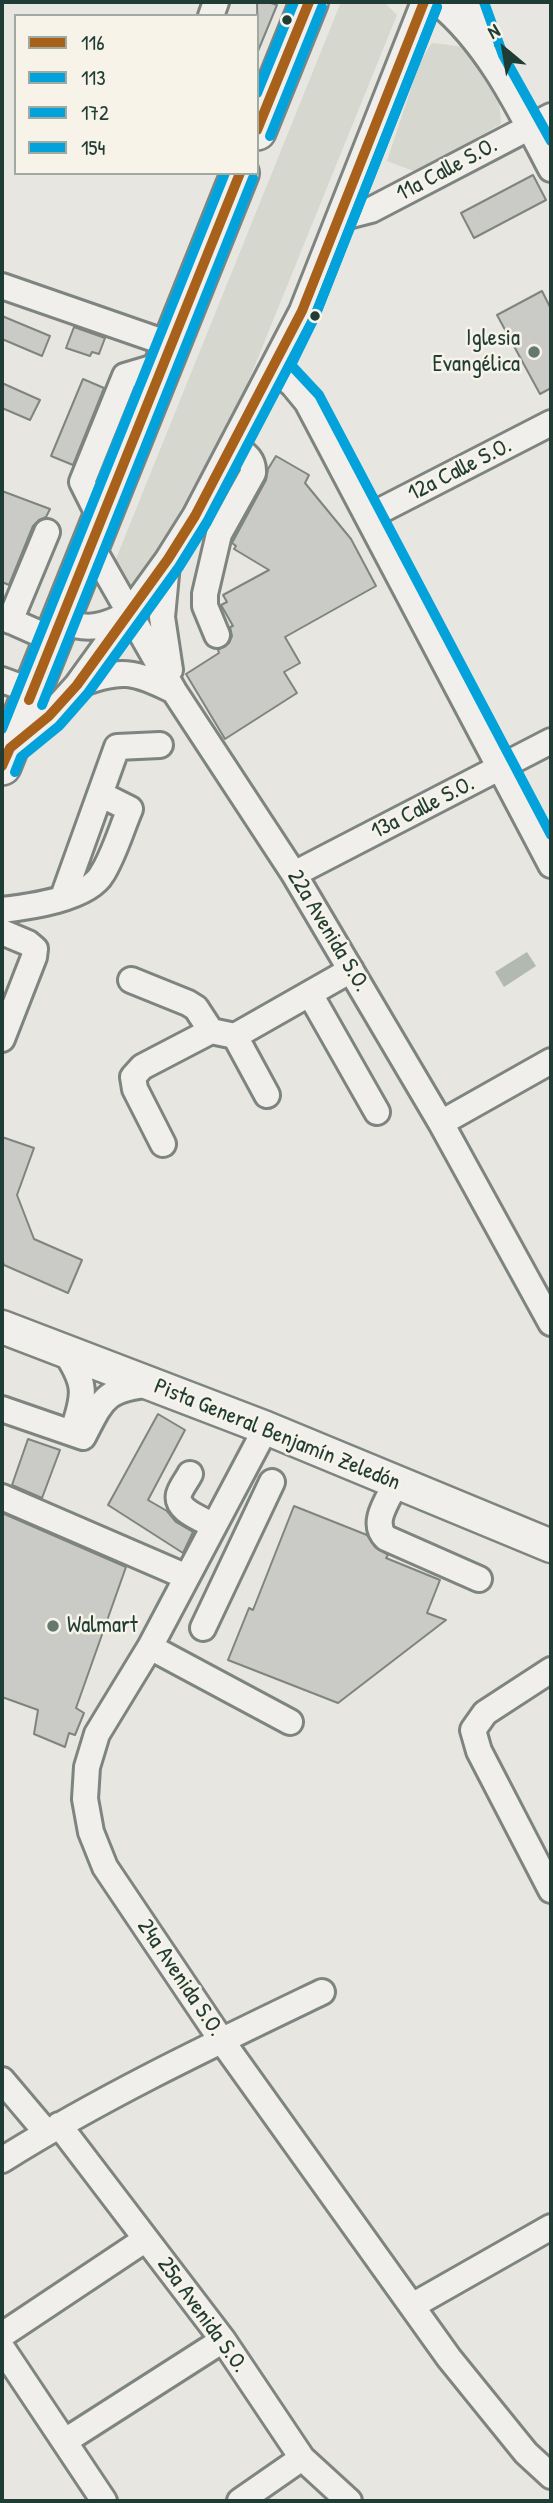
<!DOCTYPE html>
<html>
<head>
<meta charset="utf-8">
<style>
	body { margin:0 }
	#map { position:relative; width:553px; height:2503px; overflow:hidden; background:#e7e6e0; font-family:"Patrick Hand",sans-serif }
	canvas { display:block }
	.frame { position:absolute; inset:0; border:4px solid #1f3d34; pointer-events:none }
	.legend { position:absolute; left:14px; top:14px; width:245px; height:161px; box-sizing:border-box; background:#f7f3e8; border:2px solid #a1aaa0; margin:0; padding:9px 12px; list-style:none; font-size:21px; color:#1f3d34 }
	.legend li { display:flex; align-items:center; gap:14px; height:35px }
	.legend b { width:35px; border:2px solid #a1aaa0 }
	.north { position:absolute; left:469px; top:14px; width:70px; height:70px; -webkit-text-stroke:5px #f7f3e8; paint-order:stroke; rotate:330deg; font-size:19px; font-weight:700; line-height:28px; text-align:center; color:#1f3d34 }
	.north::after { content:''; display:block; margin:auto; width:24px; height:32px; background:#1f3d34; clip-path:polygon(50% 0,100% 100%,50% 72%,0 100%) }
</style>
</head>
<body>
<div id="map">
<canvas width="553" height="2503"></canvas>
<div class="frame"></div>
<ul class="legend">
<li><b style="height:9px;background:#a8611a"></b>116</li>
<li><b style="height:9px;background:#03a2db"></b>113</li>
<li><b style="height:9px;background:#03a2db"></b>172</li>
<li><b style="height:9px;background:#03a2db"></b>154</li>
</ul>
<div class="north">N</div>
</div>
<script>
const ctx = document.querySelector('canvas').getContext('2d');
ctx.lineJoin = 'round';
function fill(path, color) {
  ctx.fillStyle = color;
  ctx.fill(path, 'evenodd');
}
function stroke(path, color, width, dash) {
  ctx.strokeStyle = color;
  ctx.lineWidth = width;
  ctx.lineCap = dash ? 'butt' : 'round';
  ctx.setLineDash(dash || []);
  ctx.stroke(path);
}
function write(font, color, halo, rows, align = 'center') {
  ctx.font = font + ' "Patrick Hand",sans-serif';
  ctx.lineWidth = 5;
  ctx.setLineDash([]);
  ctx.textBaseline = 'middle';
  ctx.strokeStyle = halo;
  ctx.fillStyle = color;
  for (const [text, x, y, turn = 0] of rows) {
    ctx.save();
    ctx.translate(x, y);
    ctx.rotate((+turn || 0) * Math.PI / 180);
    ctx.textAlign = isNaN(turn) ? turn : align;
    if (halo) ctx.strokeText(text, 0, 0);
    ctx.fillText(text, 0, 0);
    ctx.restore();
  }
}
fill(new Path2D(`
	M341,2H384L397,15L242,397L155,558L133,586L120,585L111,571Z
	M432,43L467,47L499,98L501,124L416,172L387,161L420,61Z`), '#d6d8cf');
fill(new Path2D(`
	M527,952L536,966L504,987L495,972Z`), '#b2b9b0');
const building = new Path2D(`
	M257,2H268L277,5L258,51Z
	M533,175L546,200L474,238L461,213Z
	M542,291L551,309V388L540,394L497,315Z
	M2,316L50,336L42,356L2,339Z
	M74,327L105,338L99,354L92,352L90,356L66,348Z
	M83,379L104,388L73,465L51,456Z
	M2,383L40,400L30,420L2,408Z
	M276,456L309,475L305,483L351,539L376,586L285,637L300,663L284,672L297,693L225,739L186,674L219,653L218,650L229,643L232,636L230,627L233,626L221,605L227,602L223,595L269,570L234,549L236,546L232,543L266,480L268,469Z
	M2,491L50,509L46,517L39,520L33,526L9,585L2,582Z
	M2,1137L34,1148L17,1195L34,1239L82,1260L68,1293L4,1265L2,1259Z
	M158,1414L185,1430L148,1500L167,1511L176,1522L193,1532L183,1553L108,1505Z
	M28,1439L60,1450L42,1498L12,1485Z
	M294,1506L367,1535L375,1547L388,1555L386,1558L440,1580L427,1613L446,1620L338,1703L228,1660L249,1608L253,1610Z
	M2,1513L126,1567L76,1708L84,1713L75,1735L69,1733L65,1747L34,1734L38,1710L2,1697Z`);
fill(building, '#cacbc6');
stroke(building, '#7e847f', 2);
const minor = new Path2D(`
	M437,2C489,44 520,110 551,169
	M469,2L483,40
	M211,16L216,2
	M340,218L371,210L551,116
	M2,286L172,345
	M274,368L293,385L307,402L551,865
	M368,517L551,423
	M102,522L82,482L125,376L162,365
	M92,547L174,691L294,874L441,1123L551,1323
	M167,564L162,617L170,670
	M2,617L54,640
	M10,621L47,532
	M62,621C87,631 103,627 126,615
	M217,635L205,606V594L219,534L253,473C254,459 245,454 234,446
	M2,680L32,691
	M77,685C121,668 134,671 174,691
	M14,744L49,716L77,685L168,559L195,516L302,311L424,2
	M294,874L551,741
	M63,897L117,747L160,745
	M2,910C28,907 88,899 102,874C114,855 121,830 130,809L100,794
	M2,932L28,943L35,949L34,957L2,1039
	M131,980L188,1003L196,1008L211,1031
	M310,994L377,1112
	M235,1036L267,1095
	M441,1123L551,1061
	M163,1144L135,1089L133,1077L142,1067L211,1031L235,1036L351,970
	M64,1350C86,1383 86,1393 73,1430
	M2,1409L83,1437C103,1398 105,1389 152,1384
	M266,1428L150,1647L97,1734L87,1767L85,1799L91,1832L105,1867L222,2041L449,2358L526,2453L551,2476
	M190,1474C187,1480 181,1487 179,1494C175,1511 203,1519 214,1526
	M396,1483C388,1500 370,1523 386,1538L479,1579
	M2,1497L187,1577
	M203,1628L272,1482
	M150,1647L290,1722
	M551,1670L485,1713L473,1730L479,1751L551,1890
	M2,2080L46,2132
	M59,2125L223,2340L302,2458L349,2501
	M2,2160C104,2096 214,2044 322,1992
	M412,2306L551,2227
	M2,2335L146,2239
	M2,2348L104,2501
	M65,2441L223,2340
	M240,2501L302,2458`);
const major = new Path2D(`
	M2,1327L266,1428L551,1546`);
const highway = new Path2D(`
	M257,131L309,2
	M2,766L240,173`);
stroke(minor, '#7e847f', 30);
stroke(major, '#7e847f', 37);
stroke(highway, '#7e847f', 42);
stroke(minor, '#f0efeb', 24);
stroke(major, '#f0efeb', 32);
stroke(highway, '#f0efeb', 37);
stroke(new Path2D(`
	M257,130L309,2
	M29,700L240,173
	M2,766L10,748L49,716L77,685L168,559L195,516L302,311L424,2`), '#a8611a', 10);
stroke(new Path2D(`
	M270,136L322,7
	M42,705L253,178
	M15,772L21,757L59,726L88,693L179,567L207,522L315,316L437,7`), '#03a2db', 10);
stroke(new Path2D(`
	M257,93L294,2
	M2,729L225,173`), '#03a2db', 10);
stroke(new Path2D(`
	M484,2L503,55L551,141
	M437,7L315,316L291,365L319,395L551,835`), '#03a2db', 10);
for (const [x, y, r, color] of [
	[287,20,6,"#1f3d34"],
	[315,316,6,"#1f3d34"],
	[534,352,7,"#657870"],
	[53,1626,7,"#657870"]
]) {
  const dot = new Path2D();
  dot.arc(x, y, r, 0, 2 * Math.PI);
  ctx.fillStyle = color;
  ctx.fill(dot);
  stroke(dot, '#f7f3e8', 2.5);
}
write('23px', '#1f3d34', '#f7f3e8', [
	["11a Calle S.O.",447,170,-28],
	["12a Calle S.O.",460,470,-27],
	["13a Calle S.O.",423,808,-27],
	["22a Avenida S.O.",328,931,59],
	["Pista General Benjamín Zeledón",277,1435,22],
	["24a Avenida S.O.",180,1978,56],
	["25a Avenida S.O.",202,2315,54]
]);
write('23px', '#1f3d34', '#f7f3e8', [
	["Iglesia",520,339],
	["Evangélica",520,365],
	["Walmart",67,1626,"left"]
], 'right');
</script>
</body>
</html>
